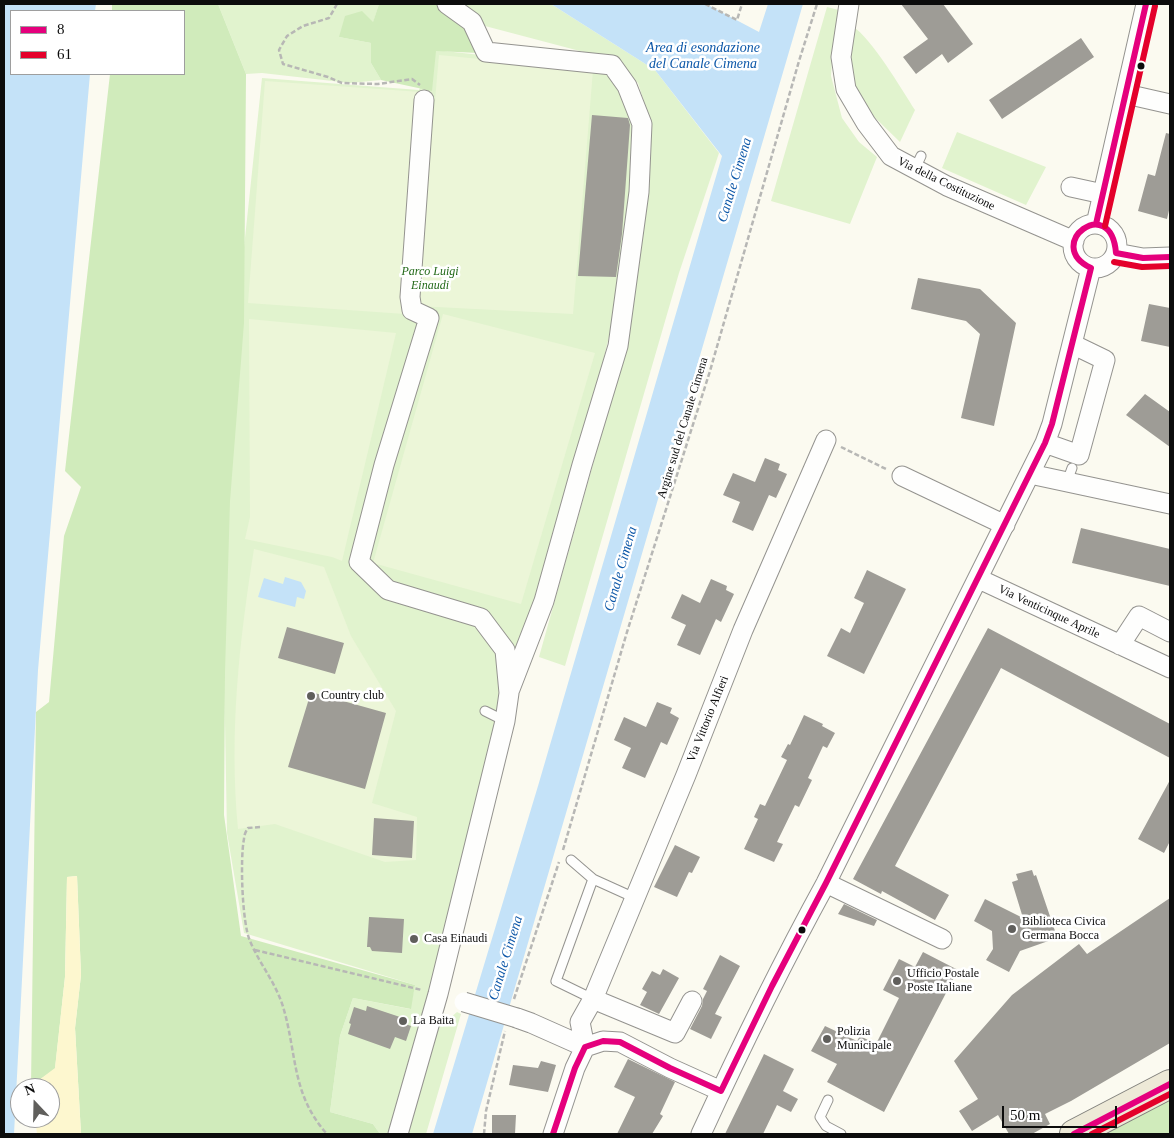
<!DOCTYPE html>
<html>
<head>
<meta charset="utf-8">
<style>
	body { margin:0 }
	#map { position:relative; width:1174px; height:1138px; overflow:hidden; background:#fbfaf0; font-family:Georgia,serif }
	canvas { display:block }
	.frame { position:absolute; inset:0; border:5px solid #0c0c0c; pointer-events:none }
	.legend { position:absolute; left:10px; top:10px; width:175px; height:65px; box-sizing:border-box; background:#fff; border:1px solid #9e9e9e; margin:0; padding:6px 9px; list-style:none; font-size:15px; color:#0c0c0c }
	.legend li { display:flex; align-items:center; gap:10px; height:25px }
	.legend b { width:25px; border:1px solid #9e9e9e }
	.north { position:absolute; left:10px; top:1078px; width:50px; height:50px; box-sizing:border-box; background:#fff; border:1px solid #9e9e9e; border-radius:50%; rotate:339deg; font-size:14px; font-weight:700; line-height:20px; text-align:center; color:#0c0c0c }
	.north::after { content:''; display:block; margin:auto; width:18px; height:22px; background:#605f5c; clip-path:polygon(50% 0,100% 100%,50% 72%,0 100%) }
	.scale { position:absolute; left:1002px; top:1106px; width:115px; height:22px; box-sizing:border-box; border:2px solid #0c0c0c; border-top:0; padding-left:6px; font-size:15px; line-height:18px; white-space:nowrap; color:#0c0c0c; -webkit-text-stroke:4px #fff; paint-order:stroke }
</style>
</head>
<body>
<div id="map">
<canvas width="1174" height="1138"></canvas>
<div class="frame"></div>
<ul class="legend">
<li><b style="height:6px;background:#e5007d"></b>8</li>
<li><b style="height:6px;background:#e4002b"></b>61</li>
</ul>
<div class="north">N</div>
<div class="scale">50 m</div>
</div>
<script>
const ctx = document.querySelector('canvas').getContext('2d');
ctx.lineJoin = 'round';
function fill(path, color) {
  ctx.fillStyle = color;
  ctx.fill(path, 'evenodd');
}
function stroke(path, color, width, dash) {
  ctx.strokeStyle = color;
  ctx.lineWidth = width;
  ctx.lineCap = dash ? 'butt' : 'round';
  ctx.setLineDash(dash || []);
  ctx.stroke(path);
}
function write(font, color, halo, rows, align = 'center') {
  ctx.font = font + ' Georgia,serif';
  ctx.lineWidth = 5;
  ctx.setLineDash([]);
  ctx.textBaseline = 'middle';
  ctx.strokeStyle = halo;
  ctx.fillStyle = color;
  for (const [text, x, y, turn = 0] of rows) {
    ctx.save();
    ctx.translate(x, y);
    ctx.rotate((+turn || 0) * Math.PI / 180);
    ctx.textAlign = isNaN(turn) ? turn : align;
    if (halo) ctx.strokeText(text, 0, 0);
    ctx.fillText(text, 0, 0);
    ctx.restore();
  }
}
fill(new Path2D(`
	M218,4H379L373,23L339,37L371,43V63L381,80L350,83L262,73L246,74Z
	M455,4H551L655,70L719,153L679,273L565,666L539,657L602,432L632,317L643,230L652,127L638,83L614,60L485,26Z
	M827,7L839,10L833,46L831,76L842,118L859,142L877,157L850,224L771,201Z
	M853,27C871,37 902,90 915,110L900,142L863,106L851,72L850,49Z
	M435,50L609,69L630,100L638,138L615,312L579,460L530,612L445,937L390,1134H380L373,1124L330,1112L340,1036L353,998L410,1009L415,985L244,933L227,833L223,612L235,332L262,78L419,90Z
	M957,132L1046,167L1026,205L942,168Z
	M457,1012L461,1014L426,1134H402L441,1016H446L450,1018Z`), '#e1f3ce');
fill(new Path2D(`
	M112,4H218L246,74L244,323L230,501L225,672L224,815L241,936L415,985L411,1009L353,998L340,1036L330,1112L373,1124L380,1134H81L75,1028L81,975L77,876L67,877L65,977L55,1069L31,1086L36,712L49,702L64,536L81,487L65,471L110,74H184V11H112Z
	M379,4H441L468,24L479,53L436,51L432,91L381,80L371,63V43L339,37L345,16L362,11L373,22Z
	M1170,1097V1134H1106Z`), '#d0ebbb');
fill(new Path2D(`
	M77,876L81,975L75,1028L81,1134H37L35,1118H50V1088H31V1086L55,1068L65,977L67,877Z`), '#fdf7cf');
fill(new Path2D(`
	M439,55L593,70L573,314L417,306Z
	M265,81L421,92L405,314L248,303Z
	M443,314L595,353L521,604L373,563Z
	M249,319L396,333L342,561L332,557L245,539L250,517Z
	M254,549L324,567L351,636L396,711L372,803L417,817L416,860L385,862L275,824L238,829C229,733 239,643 254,549Z`), '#ecf6d8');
fill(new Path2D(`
	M4,4H96L95,11H11V74H90L38,670L14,1134H4Z
	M551,4H706L759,32L768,4H803L472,1134H433L538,786L722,156L655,70Z
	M285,577L301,582L306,591L304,599L297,597L295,607L258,597L264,578L283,584Z`), '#c4e2f8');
fill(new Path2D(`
	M901,4H943L973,44L948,63L942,54L916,74L903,57L928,39Z
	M1081,38L1094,57L1002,119L989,100Z
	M592,115L628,118L630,125L622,234L616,277L578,276Z
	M1166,133L1170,134V206L1167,219L1138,211L1148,174L1155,176Z
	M918,278L980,289L1016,323L994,426L961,418L980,334L966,321L911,309Z
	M1149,304L1170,308V347L1141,341Z
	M1145,394L1170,412V447L1126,415Z
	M765,458L780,464L778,470L787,474L776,498L769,495L753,531L732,522L740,502L723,495L733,473L755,482Z
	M1081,528L1170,549V586L1072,563Z
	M867,570L906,589L864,674L827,656L841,628L850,633L864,603L854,598Z
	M711,579L727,586L726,590L734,594L721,622L716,619L700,655L677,645L686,625L671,618L682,594L700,603Z
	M287,627L344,643L335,674L278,658Z
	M988,628L1170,724V758L1001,668L895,866L949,895L935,920L882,891L881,894L853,879Z
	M311,692L386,713L365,789L288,767Z
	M657,702L672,708L670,713L679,718L667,745L661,742L645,778L622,768L631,748L614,740L624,717L646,727Z
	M804,715L823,724L822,726L835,733L827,748L823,746L808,778L812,780L799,807L795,805L777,842L783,844L774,862L744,849L758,819L754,817L760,804L765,806L787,760L781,757L788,744L790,745Z
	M1170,780V841L1164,853L1138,839Z
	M374,818L414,821L412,858L372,855Z
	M675,845L700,857L692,873L689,872L677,897L654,887Z
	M1032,870L1034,876L1036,875L1055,931L1052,932L1054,939L1020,951L1009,972L986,960L993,949L992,931L974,921L985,899L1023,918L1012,882L1018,880L1016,874Z
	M1170,898V1043L1071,1101L1045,1114L1050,1124L1032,1134H1009L998,1115L972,1131L959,1111L978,1099L954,1061L1012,995L1079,944L1087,954Z
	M844,904L877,920L874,926L838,914Z
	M369,917L404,919L402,953L372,951L370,947H367Z
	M923,952L958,970L884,1112L827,1082L837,1064L811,1051L825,1026L857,1041L860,1036L876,1044L899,998L883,990L899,959L915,967Z
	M720,955L740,966L715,1014L722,1017L711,1039L690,1029L702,1006L703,999L707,991L703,989Z
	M663,969L679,978L659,1014L640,1005L647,992L642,989L652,971L660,975Z
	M367,1006L400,1017V1022L411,1026L406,1041L395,1037L390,1049L348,1034L351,1024L349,1023L354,1007L366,1011Z
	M764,1054L794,1069L783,1091L798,1099L791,1112L777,1105L763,1134H725Z
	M628,1059L675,1082L660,1114L663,1116L652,1134H617L635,1097L614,1087Z
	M541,1061L556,1065L548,1092L509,1085L513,1065L538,1068Z
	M492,1115H516L515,1134H492Z`), '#9e9c96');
const lane = new Path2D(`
	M915,169L921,156
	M1067,482L1072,468
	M485,711L505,721
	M571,860L593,879L635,898
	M593,999L556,981L593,879
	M828,1100L820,1117L826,1126L841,1134`);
const street = new Path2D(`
	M447,4L472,22L486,52L612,65L627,86L642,124L639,192L618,346L582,465L544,601L510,689
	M849,4L841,57L846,89L866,123L891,156L947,186L1074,241
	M1126,94L1170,104
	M1071,187L1103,194
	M1096,224L1146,4
	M1073 246a22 22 0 1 1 44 0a22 22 0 1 1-44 0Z
	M1116,253L1143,258L1170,257
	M1045,443L1079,455L1105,360L1072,344
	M1030,474L1170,504
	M902,476L1005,525
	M979,579L1170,668
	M1120,645L1139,616L1170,632
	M826,883L942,939
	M593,999L675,1033L692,1001
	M517,1018L531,1023L585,1047L603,1041L620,1042L670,1068L721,1091
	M398,1134L438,994L505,721L509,693L505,650L481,618L388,590L359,562L384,465L429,318L412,310L410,297L424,100
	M553,1134L575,1068L585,1047L580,1022L593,999L686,775L743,630L826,440
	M701,1134C740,1049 781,965 826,883L1045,443L1052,424L1091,268`);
const primary = new Path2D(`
	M1074,1134L1170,1084`);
stroke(lane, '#94938f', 11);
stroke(street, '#94938f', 21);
stroke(primary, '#81807c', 30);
stroke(new Path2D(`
	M337,4L329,18L303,26L287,36L279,50L283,64L328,77L342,83L378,84L412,79L420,85
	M705,4L737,20L742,4
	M841,447L888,470
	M260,827L248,828C246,831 244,835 244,839C240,858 242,923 250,941C260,965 277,984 284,1010C297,1056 292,1095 327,1134
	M563,850L627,632L710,371L799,61L817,4
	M255,950L422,990
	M514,999L559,862
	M484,1134L486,1111L505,1031`), '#b7b7b5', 2.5, [5, 2.5]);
stroke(lane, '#fefefd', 9);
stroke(street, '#fefefd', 19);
stroke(primary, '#ede9d7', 28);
const streetBridge = new Path2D(`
	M464,1002L517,1018`);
stroke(streetBridge, '#94938f', 21, []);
stroke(streetBridge, '#fefefd', 19);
stroke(new Path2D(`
	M1096,224L1146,4
	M553,1134L575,1068L585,1047L603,1041L620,1042L670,1068L721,1091L772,986L826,883L1045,443L1052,424L1091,268C1042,245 1111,192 1116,253L1143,258L1170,257
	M1074,1134L1170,1084`), '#e5007d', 6);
stroke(new Path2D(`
	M1105,226L1155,6
	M1114,262L1142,267L1170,266
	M1092,1134L1170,1094`), '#e4002b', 6);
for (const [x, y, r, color] of [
	[1141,66,4.5,"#0c0c0c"],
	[311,696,5,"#605f5c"],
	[1012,929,5,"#605f5c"],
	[802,930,4.5,"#0c0c0c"],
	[414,939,5,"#605f5c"],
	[897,981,5,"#605f5c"],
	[403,1021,5,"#605f5c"],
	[827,1039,5,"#605f5c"]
]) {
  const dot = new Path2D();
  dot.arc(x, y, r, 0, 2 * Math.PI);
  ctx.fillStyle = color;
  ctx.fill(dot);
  stroke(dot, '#fff', 2);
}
write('12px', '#0c0c0c', '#fff', [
	["Via della Costituzione",946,184,26],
	["Argine sud del Canale Cimena",683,428,-73],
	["Via Venticinque Aprile",1049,612,25],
	["Via Vittorio Alfieri",708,719,-68]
]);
write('italic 12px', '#226918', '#fff', [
	["Parco Luigi",430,272],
	["Einaudi",430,286]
]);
write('12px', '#0c0c0c', '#fff', [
	["Country club",321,696],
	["Biblioteca Civica",1022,922],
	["Germana Bocca",1022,936],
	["Casa Einaudi",424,939],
	["Ufficio Postale",907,974],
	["Poste Italiane",907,988],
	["La Baita",413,1021],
	["Polizia",837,1032],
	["Municipale",837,1046]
], 'left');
write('italic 14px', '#0c57a8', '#fff', [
	["Area di esondazione",703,48],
	["del Canale Cimena",703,64],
	["Canale Cimena",735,180,-73],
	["Canale Cimena",621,569,-74],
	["Canale Cimena",506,958,-73]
]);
</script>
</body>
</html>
